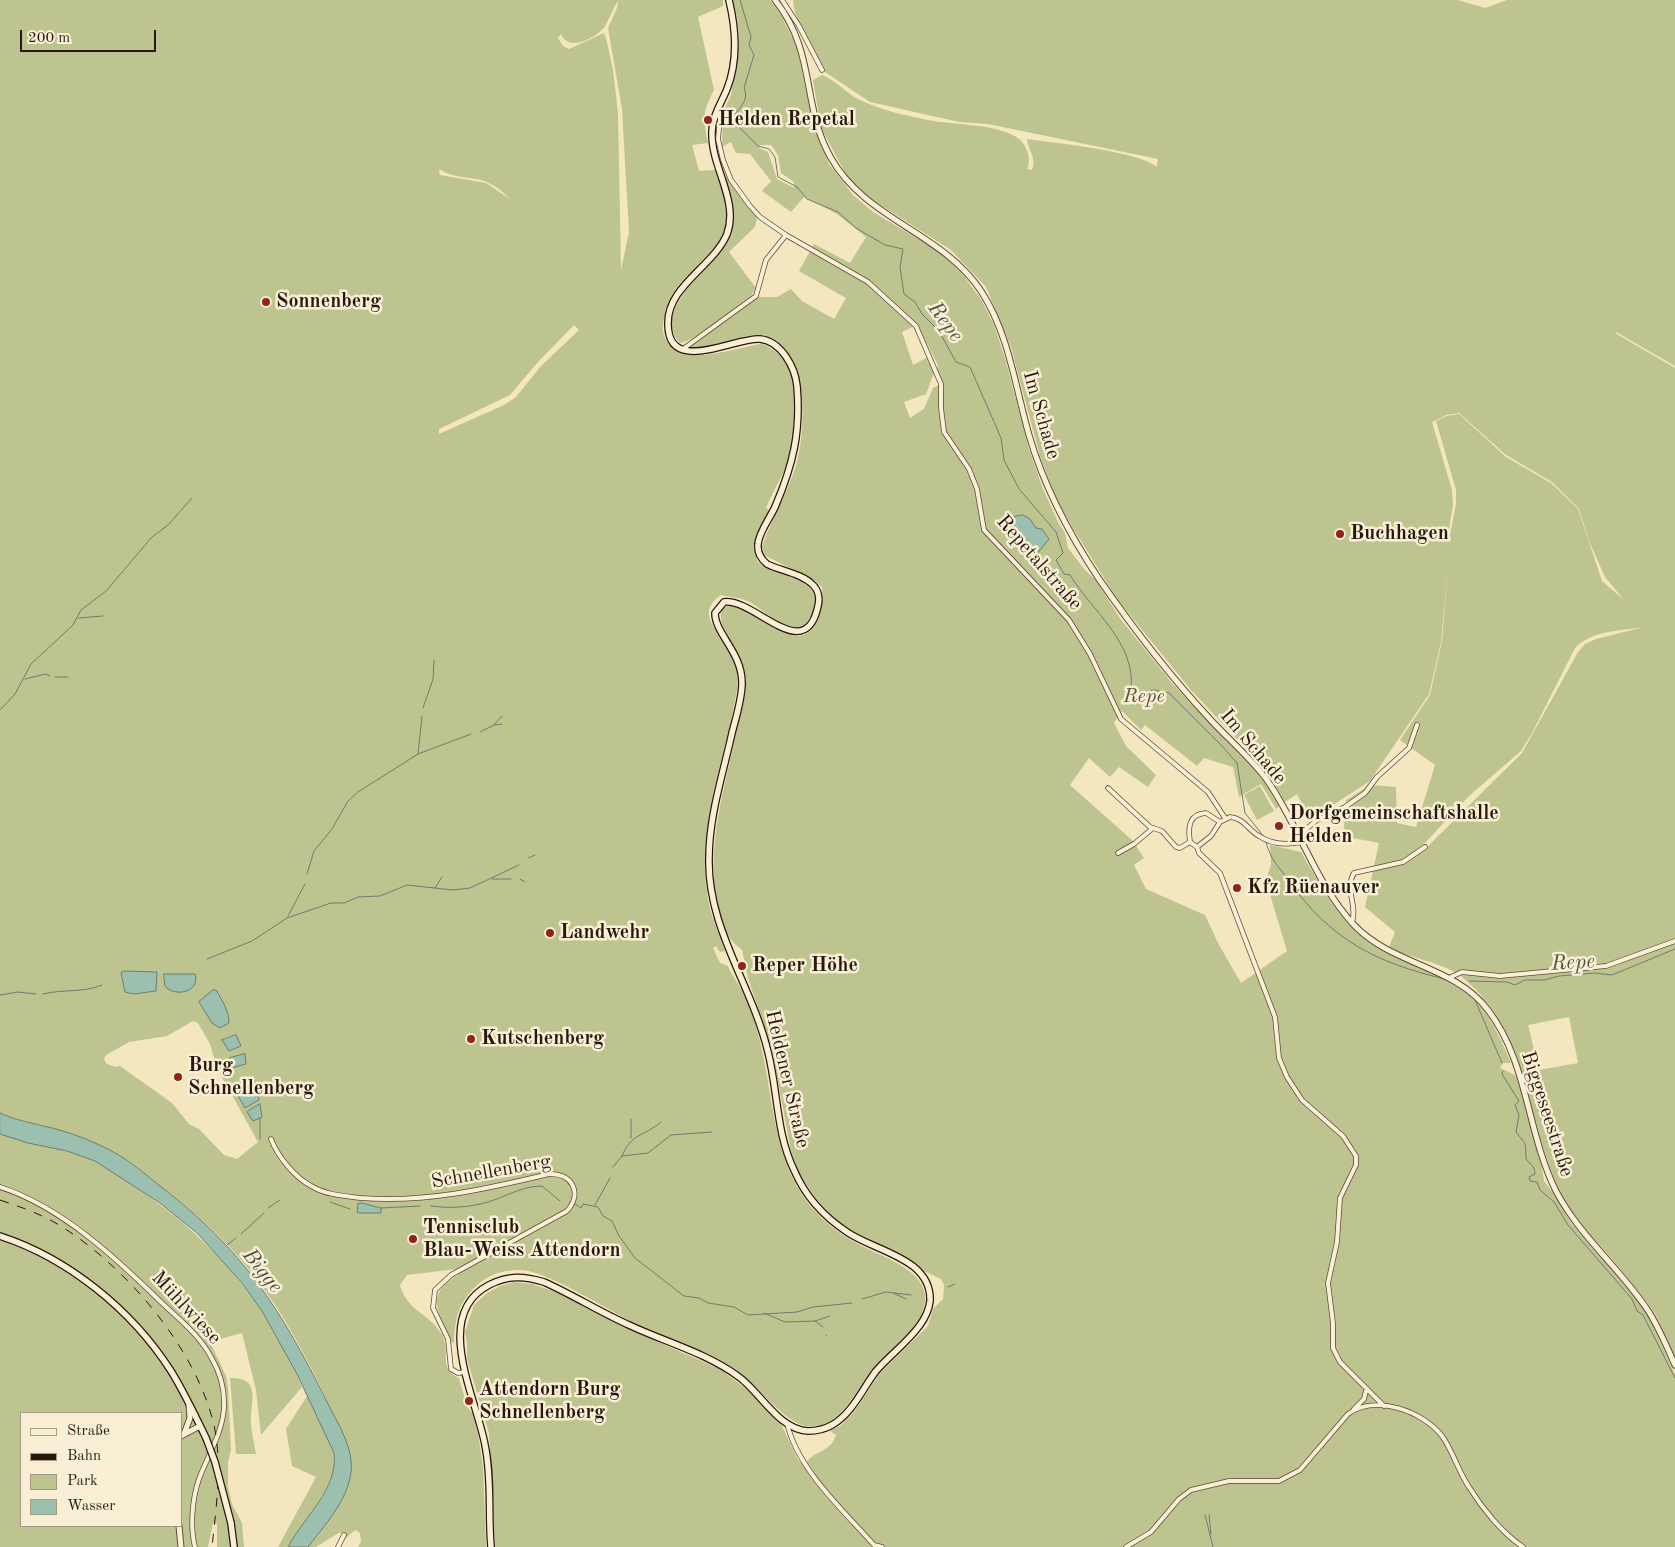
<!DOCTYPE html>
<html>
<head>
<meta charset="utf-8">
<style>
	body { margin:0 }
	#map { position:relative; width:1675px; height:1547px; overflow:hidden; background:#f4e6bf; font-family:"Old Standard TT",serif }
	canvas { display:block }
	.legend { position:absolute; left:20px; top:1412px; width:162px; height:115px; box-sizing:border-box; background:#f8efd5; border:1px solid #a59985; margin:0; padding:6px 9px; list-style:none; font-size:15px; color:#29170e }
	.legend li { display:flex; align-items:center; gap:10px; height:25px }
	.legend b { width:25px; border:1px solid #a59985 }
	.scale { position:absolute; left:20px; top:30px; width:136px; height:22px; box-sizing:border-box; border:2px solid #29170e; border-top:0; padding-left:6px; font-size:15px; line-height:18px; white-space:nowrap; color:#29170e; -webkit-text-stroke:4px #f8efd5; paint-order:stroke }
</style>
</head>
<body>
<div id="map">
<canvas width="1675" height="1547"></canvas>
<ul class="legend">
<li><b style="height:6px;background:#f8efd5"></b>Straße</li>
<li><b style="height:6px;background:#29170e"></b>Bahn</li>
<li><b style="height:14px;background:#bec490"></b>Park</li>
<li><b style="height:14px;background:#9cc0af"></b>Wasser</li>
</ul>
<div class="scale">200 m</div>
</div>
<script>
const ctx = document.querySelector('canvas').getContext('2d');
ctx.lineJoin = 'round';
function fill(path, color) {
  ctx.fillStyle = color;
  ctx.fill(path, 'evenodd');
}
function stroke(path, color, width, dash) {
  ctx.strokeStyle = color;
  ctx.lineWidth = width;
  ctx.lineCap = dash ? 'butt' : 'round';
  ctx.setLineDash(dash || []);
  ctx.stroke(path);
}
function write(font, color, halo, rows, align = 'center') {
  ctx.font = font + ' "Old Standard TT",serif';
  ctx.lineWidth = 5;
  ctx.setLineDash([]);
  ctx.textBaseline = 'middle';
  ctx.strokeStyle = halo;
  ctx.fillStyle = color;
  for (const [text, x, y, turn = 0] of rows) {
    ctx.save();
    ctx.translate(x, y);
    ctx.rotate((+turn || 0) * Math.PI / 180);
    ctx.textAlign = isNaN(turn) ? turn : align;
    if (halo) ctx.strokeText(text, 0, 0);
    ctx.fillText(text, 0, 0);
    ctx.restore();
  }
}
fill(new Path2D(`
	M0,0H723V6L698,17L714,90C702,113 703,118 708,143L692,145L699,171L715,170C720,184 728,198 728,213C728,257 675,269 665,313C664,319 662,326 663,332C673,369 722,351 747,347C751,346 758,344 762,344C773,347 788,361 791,373C797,393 795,436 789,456C785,473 773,491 766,508L770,511L753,546L758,562C785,580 840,581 803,627C778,631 765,608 745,600C738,597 729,597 721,595C694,613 719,631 729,649C736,661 739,676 737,690C726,757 697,823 707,892C709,913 718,931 725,951L720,952L716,946L713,948L720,963L728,966C732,976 739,984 743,993C749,1003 753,1016 756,1027C775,1089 769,1162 816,1212C829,1226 844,1237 862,1246C893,1262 947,1277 916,1324C903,1343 879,1360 864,1382C849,1402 835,1430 806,1426C785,1423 758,1386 738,1372C708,1352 672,1342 640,1326C611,1312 551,1273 523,1270C506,1269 487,1274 475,1287C458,1305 455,1317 454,1343H452C440,1311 422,1297 459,1274L457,1269L407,1275L400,1285C407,1312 430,1313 442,1335C452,1353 437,1367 459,1378L467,1407L474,1414L479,1439L483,1468L486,1547H358L361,1541L360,1533L355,1530L345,1539L340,1532L316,1547H308C329,1519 356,1488 349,1451C325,1393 291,1321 251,1272C225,1239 194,1211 160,1186C146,1175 131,1160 114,1153C91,1142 68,1132 43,1126C28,1122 15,1120 0,1113ZM618,1L617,8L608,28L622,109L629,232L621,270L618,113L613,70L606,38L604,33L569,49L563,46L558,38L561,34C568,53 598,37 605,26C610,18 613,8 618,1ZM439,169C467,185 482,169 510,199L486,183L440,175ZM574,325L579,330L541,366L516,397L504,405L439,434V429L510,395L537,363ZM125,971L154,972L153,992L128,993L124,989L121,974ZM199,1002L224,1005L229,1024L212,1023ZM193,1021L198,1023L210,1044L217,1068L258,1142L237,1159L224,1155L199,1129L189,1124L172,1103L120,1066L116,1067L107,1064L104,1059L106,1055L129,1042L167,1036ZM235,1035L241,1046L229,1051L224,1038Z
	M733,0H770L781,15L797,47L813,124L829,164L853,195L873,212L935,249L948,259L964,276L982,301L994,325L1005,358L1029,449L1043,489L1058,522L1065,533L1068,548L1085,570L1096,580L1119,617L1171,682L1251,766L1265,783L1279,806L1276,809L1261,784L1239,797L1233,767L1204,758L1197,766L1145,725L1141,730L1122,711L1114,723L1126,746L1156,775L1148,787L1119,767L1110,777L1089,758L1070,785L1133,841L1144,858L1134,865L1146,889L1205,915L1219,945L1241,983L1287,951L1266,881L1271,864L1270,845L1301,852C1320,885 1340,923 1372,945C1397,962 1426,967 1452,981C1483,998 1498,1032 1511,1063H1503L1500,1068L1515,1075L1518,1082L1541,1162L1544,1181L1556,1196L1569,1220L1646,1311L1675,1374V1547H495L489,1433L467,1359V1343L465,1332L474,1305L487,1293L500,1286L514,1282L532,1284L562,1294L633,1331L720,1369L750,1392L782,1426L798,1460L804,1466C813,1449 830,1454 836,1435L830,1431L840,1426L854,1412L880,1373L928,1326L933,1309L943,1299L944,1285L941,1279L924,1271L895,1251L858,1236L836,1220L817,1200L799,1174L791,1151L772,1049L748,978L742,950C727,940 720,921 717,905C706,843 725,788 737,729C741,713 746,696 746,680C746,655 717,632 721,610L727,606H736L788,634C818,645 823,607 822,587L815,581L764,555L762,547C771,519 787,494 796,466C806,432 810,350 767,336C749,330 726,347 708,348C702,349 695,347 689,347L757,297H777L791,289L802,301L834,319L846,298L799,271L814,244L850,263L866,237L837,214L804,197L791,212L762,191L771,181L750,154L736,153L731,142L722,147L723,112L731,95L739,43L738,23ZM760,145H771L778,155L781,173L794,182V188L777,179L768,152L759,148ZM917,325L938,365L937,370L941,384L933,388L924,409L910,418L904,402L926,394L935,370L928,357L913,365L902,332Z
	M793,0H1458L1485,8L1507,0H1675V366L1616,332L1615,333L1675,368V1357C1668,1342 1662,1326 1654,1312C1646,1300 1635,1288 1626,1276C1606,1250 1580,1228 1564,1199C1526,1128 1529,1023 1456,973C1442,964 1409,956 1392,950L1389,947L1395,932L1365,907L1379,843L1348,837L1344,827L1346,800L1370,785L1396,787L1397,823L1416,827L1435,765L1400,740L1430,695L1442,641L1448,570L1441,642L1429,694L1370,781L1310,820L1297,794L1285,802L1272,780L1249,752L1191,690L1117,599L1074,530L1057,501L1040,456L1011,347L986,287L951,250L868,197L850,182L821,128L813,80L822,75C838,81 848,96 864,102C885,111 911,117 934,121C958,125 999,124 1019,139C1027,145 1032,161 1027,169L1032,170C1037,158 1028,150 1027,139C1055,143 1138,151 1157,167L1158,159L988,124L959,122L870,102L822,70L795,13ZM1459,413L1506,455L1552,482L1579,509L1589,541L1605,577L1624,600L1602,581L1578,509L1551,483L1506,457L1459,414L1446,416L1436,421L1456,490V504L1450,535H1448L1453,505L1452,490L1432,422L1446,415ZM1644,627L1596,639L1585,644L1578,652L1522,753L1426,848L1409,861L1408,857L1423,845L1469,796L1521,751L1532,733L1575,648C1593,630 1620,631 1644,627ZM1569,1017L1578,1063L1539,1070L1528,1025Z
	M722,171L757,218L755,227L729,252L756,288L751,296C737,306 694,342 680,343C648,309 720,262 731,231C738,211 729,190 722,171Z
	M1260,786L1274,811L1257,820L1244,795Z
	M0,1134C27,1143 55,1145 81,1155C104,1163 123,1178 143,1192C213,1241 270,1306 302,1387L261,1435L256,1390L242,1333L210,1342L226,1376L228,1387L231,1450L228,1462V1487L232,1504L242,1523L244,1547H217V1524L213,1523L208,1547H0ZM21,1413H181V1526H21Z
	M230,1378C257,1377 253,1394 251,1414C250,1427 254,1442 256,1454H236Z
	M307,1396C316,1414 330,1435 334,1455C340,1483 301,1522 288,1547H278L316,1477L292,1466L286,1429Z`), '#bec490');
const water = new Path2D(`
	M1023,515L1030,519L1036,528L1042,529L1049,539L1036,555C1014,547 1015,545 1005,525L1013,517Z
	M125,971L157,972L156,991L134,994L125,992L121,973Z
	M164,974H195C201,992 174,998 165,986Z
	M213,990H216C222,1000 229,1011 229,1023L220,1028L212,1023L199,1002Z
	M236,1035L241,1046L229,1051L222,1040Z
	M245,1054L246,1064L231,1068L230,1058Z
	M250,1079L255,1081L259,1100L245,1108L237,1094L236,1086Z
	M260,1104L262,1117L253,1121L247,1112Z
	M0,1113C15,1120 28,1122 43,1126C68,1131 96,1142 117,1154C133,1163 146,1175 160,1186C243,1249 281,1309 327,1402C337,1422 354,1448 351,1472C348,1500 324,1526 308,1547H288C303,1518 339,1488 334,1453L297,1374L262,1311L242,1283L198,1234L160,1203L95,1161L67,1151L28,1143L0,1134Z
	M362,1203L381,1208V1213H359L357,1212L358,1204Z`);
fill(water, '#9cc0af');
stroke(water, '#6e7c6f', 1);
stroke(new Path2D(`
	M740,0L751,37L749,45L754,55L744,88C749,100 741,107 733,116L735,123L758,146L769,149L775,157L778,177L797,187L807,199L838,212L856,228L885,245L903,249L900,267L904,294L915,302L922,314L939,331L956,362L970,367L1001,438L1004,460L1019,489L1056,532L1063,553L1056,560L1064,574L1070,575C1092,611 1136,643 1131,689L1141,693L1153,690L1169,693L1222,746L1237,763L1245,813L1265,838
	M79,618L103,616
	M55,677H68
	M25,679L46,674L50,676
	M423,708L433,679L434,660
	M0,710L15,694L31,664L73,625L81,610L106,591L152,537L168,525L192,498
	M494,725L502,716
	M480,732L494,725L502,724
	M418,754L471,734
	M1266,842C1271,861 1278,865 1289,881C1330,939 1376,963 1445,979
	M528,858L535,855
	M307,874L314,851L332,829L348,801L358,792L418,754L422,716
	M492,879H511
	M520,879L525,882
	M435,888L442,877
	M288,916L305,884
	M207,959L252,941L287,918L331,903H344L358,897L380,896L407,885L453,890L470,888L519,865
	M1469,981L1507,982L1515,985L1525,980H1544L1559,976L1595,973L1612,975L1675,949
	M43,994C62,989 84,993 102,985
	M0,995L18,992L36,994
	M1475,1000L1502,1063
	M1503,1071L1502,1074L1519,1101L1515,1105L1519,1115L1516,1132C1527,1147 1525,1139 1526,1159L1534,1168L1535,1174L1529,1177L1530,1181L1537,1182L1540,1190L1554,1202L1568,1225L1632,1299L1637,1311L1643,1315L1675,1378
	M260,1118V1139
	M631,1138V1119
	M622,1156C631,1133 645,1136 661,1122
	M613,1167L622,1156L648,1153L671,1135L712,1132
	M330,1202L350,1209
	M575,1204L581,1208L583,1204L598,1207L603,1216L612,1221L619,1236L635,1258L684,1296L699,1298L708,1303L734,1307L748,1315L797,1312L813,1307L852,1303
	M595,1205L610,1178
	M431,1206C453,1209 476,1207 497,1199C512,1193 526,1186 542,1186L560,1201
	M268,1208L280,1200
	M381,1208L420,1206
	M241,1234L264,1213
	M227,1245L236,1238
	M948,1287L955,1284
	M893,1293L906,1299
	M862,1299L886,1292L911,1295
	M764,1313L785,1322L815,1321L830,1316
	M815,1321L823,1327
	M826,1335L827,1336
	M1205,1515L1213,1547
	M1209,1515L1211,1534`), '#6e7c6f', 1);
const minor = new Path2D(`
	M782,0L799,26L822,70
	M717,110L720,119L718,139L723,160L731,180L750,206L760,217L786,235L868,282L916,326L941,384V408L944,432L969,469L977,489L984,530L1069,620L1090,654L1121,719L1208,792L1225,818
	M683,349L756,296L766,260L786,235
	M1108,788L1150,827L1162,831L1176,847L1180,848L1190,842
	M1298,836L1317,820L1345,807L1365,793L1377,777L1409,748L1417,725
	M1301,842C1287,845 1271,844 1259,836C1248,830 1244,818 1230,817L1220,822L1211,836L1197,847L1199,853L1220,873L1275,1017L1279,1058L1287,1077L1302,1100L1343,1136L1356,1156V1165L1340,1198L1337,1242L1328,1283L1333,1323V1348L1340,1362L1384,1406
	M1197,847L1190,842C1188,828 1188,814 1206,813L1220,822
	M1118,853L1134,844L1153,828
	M1352,922C1358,905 1344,890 1354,873L1403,862L1425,847
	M1451,977L1462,972L1500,976L1606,966L1675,941
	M271,1139C278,1157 295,1178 313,1187C327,1195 345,1196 361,1198C426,1203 486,1189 549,1174C572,1173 583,1193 567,1211L451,1275L435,1290L433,1308L448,1339L451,1369L458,1373L465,1372
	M0,1187C62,1207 117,1259 163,1304C180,1320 200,1336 211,1357C220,1372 225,1390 224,1408C222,1434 208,1455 199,1479C192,1499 190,1527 195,1547
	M1354,1409L1364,1399L1366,1391
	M787,1423C797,1469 844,1511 874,1545L882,1547
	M338,1547L344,1535
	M1126,1547L1151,1532L1179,1499L1191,1490L1229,1481H1279L1300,1470L1348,1414C1375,1394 1423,1411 1442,1436C1453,1451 1458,1471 1469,1487C1482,1508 1502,1533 1523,1547`);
const tertiary = new Path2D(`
	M775,0C817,53 801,106 831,158C866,220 942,232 981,291C1009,334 1015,386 1029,435C1044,487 1069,534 1099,579C1133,628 1169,675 1209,718C1228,739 1250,757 1267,780C1299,826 1315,883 1354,925C1393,966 1454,965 1488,1010C1528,1062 1527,1133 1556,1191C1580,1237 1621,1269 1649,1312C1659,1328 1667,1347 1675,1365
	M184,1434L190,1418L189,1405
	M181,1436L200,1426
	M179,1526L181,1547`);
const secondary = new Path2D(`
	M0,1236C68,1258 132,1310 171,1371C184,1392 195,1415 206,1438
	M231,1523L234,1547
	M491,1547C488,1513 492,1479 485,1445C477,1399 431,1315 489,1285C508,1275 524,1276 544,1282C573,1295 600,1312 629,1325C665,1342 707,1353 739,1377C760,1392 779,1430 808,1431C816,1431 825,1429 832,1425C852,1414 863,1388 876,1371C890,1355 908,1342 920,1325C925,1318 929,1310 930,1301C932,1258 874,1251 847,1232C823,1216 805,1196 794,1170C776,1133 778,1091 768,1052C752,985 707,928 709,858C709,816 723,774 732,733C736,717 742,699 742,683C742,652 715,634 715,613L724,602C755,598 805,667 818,606C820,598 818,590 813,585C801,573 781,571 767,564C761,559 757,553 758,544C759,532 770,518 775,507C793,465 801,432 797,386C795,367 781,341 760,339C735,337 668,376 668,324C667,286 714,266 727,234C739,201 712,168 712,135C711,118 721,104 727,89C738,61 736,29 729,0`);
stroke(minor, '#5c4b3a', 5.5);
stroke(tertiary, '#5c4b3a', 7);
stroke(secondary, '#29170e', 8);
stroke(minor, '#f8efd5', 4);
stroke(tertiary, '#f8efd5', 5);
stroke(secondary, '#f8efd5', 5.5);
stroke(new Path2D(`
	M0,1200C21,1207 41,1214 59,1225C126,1266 199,1351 215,1430C222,1469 216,1508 212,1547`), '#29170e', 1, [9, 9]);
const secondaryBridge = new Path2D(`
	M206,1438L215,1462L231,1523`);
stroke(secondaryBridge, '#29170e', 8, []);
stroke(secondaryBridge, '#f8efd5', 5.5);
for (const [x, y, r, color] of [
	[708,120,5,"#8f2418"],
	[266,302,5,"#8f2418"],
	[1340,534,5,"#8f2418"],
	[1279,826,5,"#8f2418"],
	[1237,888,5,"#8f2418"],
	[550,933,5,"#8f2418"],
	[742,966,5,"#8f2418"],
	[471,1039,5,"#8f2418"],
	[178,1077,5,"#8f2418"],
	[413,1239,5,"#8f2418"],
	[469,1401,5,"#8f2418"]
]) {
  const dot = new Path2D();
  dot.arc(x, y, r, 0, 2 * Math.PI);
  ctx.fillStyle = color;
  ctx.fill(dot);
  stroke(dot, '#f8efd5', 2);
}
write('bold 20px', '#29170e', '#f8efd5', [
	["Helden Repetal",718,120],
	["Sonnenberg",276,302],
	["Buchhagen",1350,534],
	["Dorfgemeinschaftshalle",1289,814],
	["Helden",1289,837],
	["Kfz Rüenauver",1247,888],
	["Landwehr",560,933],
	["Reper Höhe",752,966],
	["Kutschenberg",481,1039],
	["Burg",188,1066],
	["Schnellenberg",188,1089],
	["Tennisclub",423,1228],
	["Blau-Weiss Attendorn",423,1251],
	["Attendorn Burg",479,1390],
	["Schnellenberg",479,1413]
], 'left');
write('20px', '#29170e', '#f8efd5', [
	["Im Schade",1041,415,74],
	["Repetalstraße",1039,563,49],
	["Im Schade",1253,747,50],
	["Heldener Straße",787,1079,77],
	["Biggeseestraße",1547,1114,72],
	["Schnellenberg",491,1172,-10],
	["Mühlwiese",186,1308,47]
]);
write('italic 20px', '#5d543c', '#f8efd5', [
	["Repe",1144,697]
]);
write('italic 21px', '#515246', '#f8efd5', [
	["Repe",945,322,53],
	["Repe",1573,963,-3],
	["Bigge",262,1271,51]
]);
</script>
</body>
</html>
